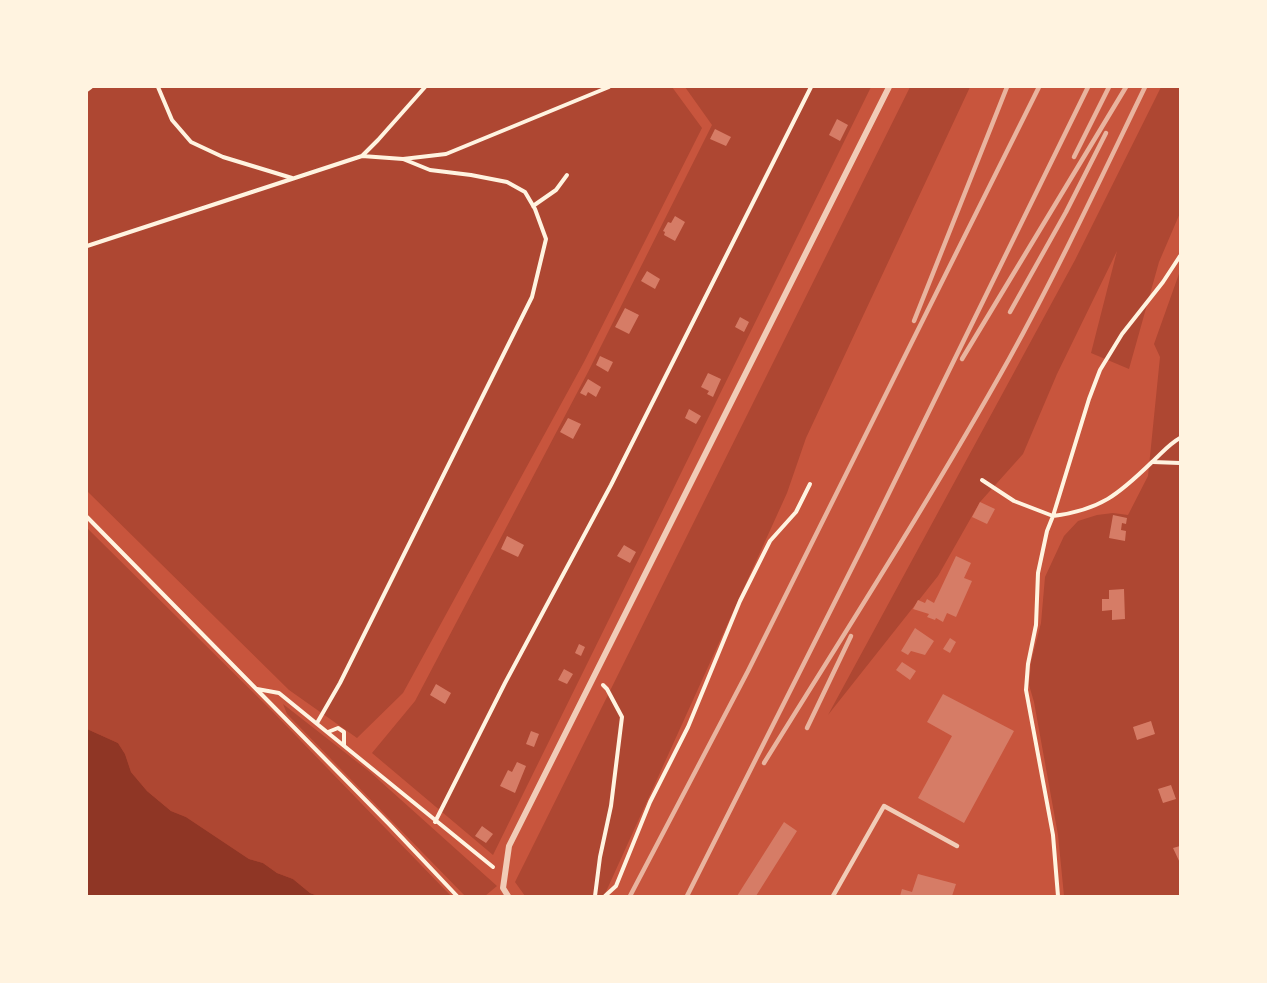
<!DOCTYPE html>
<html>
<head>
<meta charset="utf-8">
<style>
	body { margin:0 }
	#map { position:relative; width:1267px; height:983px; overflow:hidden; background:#c8553d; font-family:"Asap Condensed",sans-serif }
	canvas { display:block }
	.frame { position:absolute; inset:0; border:88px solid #fff3e0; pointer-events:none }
</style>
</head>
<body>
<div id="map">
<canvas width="1267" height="983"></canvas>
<div class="frame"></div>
</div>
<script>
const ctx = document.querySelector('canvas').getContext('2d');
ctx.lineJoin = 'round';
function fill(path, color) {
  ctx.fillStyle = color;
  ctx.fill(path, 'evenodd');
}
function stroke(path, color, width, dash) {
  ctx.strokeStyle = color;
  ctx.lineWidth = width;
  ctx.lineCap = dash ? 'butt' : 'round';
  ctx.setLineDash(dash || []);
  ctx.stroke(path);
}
fill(new Path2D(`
	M87,87H672L702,128L584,362L403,693L357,738L289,690L87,491Z
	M685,87H871L493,855L372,753L415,701L588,372L712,125Z
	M910,87H970L806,438L787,493L604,896H525L515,882Z
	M1161,87H1180V213L1159,262L1129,369L1091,353L1117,251L1057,374L1023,454L980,502L938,576L828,715L1075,260Z
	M1180,271V896H1064L1058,835L1034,702L1029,685L1031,662L1041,623L1045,577L1064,536L1078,521L1097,515L1113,513L1128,515L1148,476L1160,357L1154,344Z
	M87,528L271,710L451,896H318L310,893L293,879L277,873L263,863L249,859L186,817L171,811L147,791L131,772L125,754L118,743L87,729Z
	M283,704L370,772L497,886L485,896H465L287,714Z`), '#ae4732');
fill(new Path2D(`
	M87,729L118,743L125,754L131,772L147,791L171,811L186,817L249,859L263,863L277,873L293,879L310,893L318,896H87Z`), '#8f3625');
fill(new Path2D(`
	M837,119L848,125L840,141L829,135Z
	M715,129L731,137L726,146L710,139Z
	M675,216L685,222L675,241L664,235L665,232L663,231L668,222L671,223Z
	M647,271L660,279L655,289L641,281Z
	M625,308L639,315L629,334L615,327Z
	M740,317L749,322L744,332L735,327Z
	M600,356L613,362L608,372L596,365Z
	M708,373L721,379L713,397L707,394L709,391L701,387Z
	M588,379L601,387L596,397L588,392L586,396L580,393Z
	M689,409L701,416L696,424L685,418Z
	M568,418L581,424L573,439L560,432Z
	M980,502L995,509L987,524L972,517Z
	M1113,515L1127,518L1126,524L1122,523L1121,530L1126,531L1125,541L1109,538Z
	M507,536L524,545L518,557L501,549Z
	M624,545L636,552L630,563L617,556Z
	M956,556L971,563L964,578L972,581L956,617L947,613L943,622L936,618L935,620L927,617L929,614L913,609L918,600L925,603L927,599L934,603Z
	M1124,589L1125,619L1112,620V610L1102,611V599H1109V590Z
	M915,628L934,641L925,655L911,651L908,655L901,651Z
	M950,638L956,642L950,653L943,649Z
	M579,644L585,647L581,656L575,653Z
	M902,662L916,671L910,680L896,670Z
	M564,669L573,674L567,684L558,680Z
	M436,684L451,693L445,704L430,695Z
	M943,694L1014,731L964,823L918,798L952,736L927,722Z
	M1151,721L1155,734L1137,740L1133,727Z
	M531,731L539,734L534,747L526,744Z
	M517,762L526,766L515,793L500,786L508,770L512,772Z
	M1171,785L1176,799L1163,803L1158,789Z
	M784,822L797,831L756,896H737Z
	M482,826L493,834L486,843L475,836Z
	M1180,846V863L1173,848Z
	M918,874L956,884L952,896H900L902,889L912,892Z`), '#d67c66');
stroke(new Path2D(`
	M158,87L172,120L191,142L223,157L292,178
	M87,90L91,87
	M362,156L403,159L446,154L609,87
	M533,206L556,190L567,175
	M87,246L362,156L378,140L425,87
	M1153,462L1180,463
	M982,480L1014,501L1053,516L1089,399L1100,370L1122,334L1163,282L1180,256
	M87,517L389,824L457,896
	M257,689L279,693L493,867
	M317,723L340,683L532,297L546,239L535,209L525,192L507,182L471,175L430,170L403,159
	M328,732L338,728L344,732V745
	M435,822L505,683L611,485L811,87
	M595,896L600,857L611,806L622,717L607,689L603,685
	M605,896L616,886L650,802L688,727L740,601L770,541L796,512L810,484
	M1058,896L1053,835L1026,690L1028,664L1036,625L1038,573L1047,531L1053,516C1100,510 1118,495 1152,462C1161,454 1169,444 1180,438`), '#fff3e0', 4);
stroke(new Path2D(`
	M833,896L884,806L957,846`), '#f1ccb7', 4.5);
stroke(new Path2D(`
	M508,896L503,888L509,846L889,87`), '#f1ccb7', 6);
stroke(new Path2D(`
	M1074,157L1109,87
	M1010,312L1066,212L1106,133
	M914,321L1007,87
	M962,359L1126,87
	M807,728L851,636
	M764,763C847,629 932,497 1009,359C1058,270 1101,178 1145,87
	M630,896L748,671L1039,87
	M687,896L864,544L1088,87`), '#e9b49f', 4.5);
</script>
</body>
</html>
